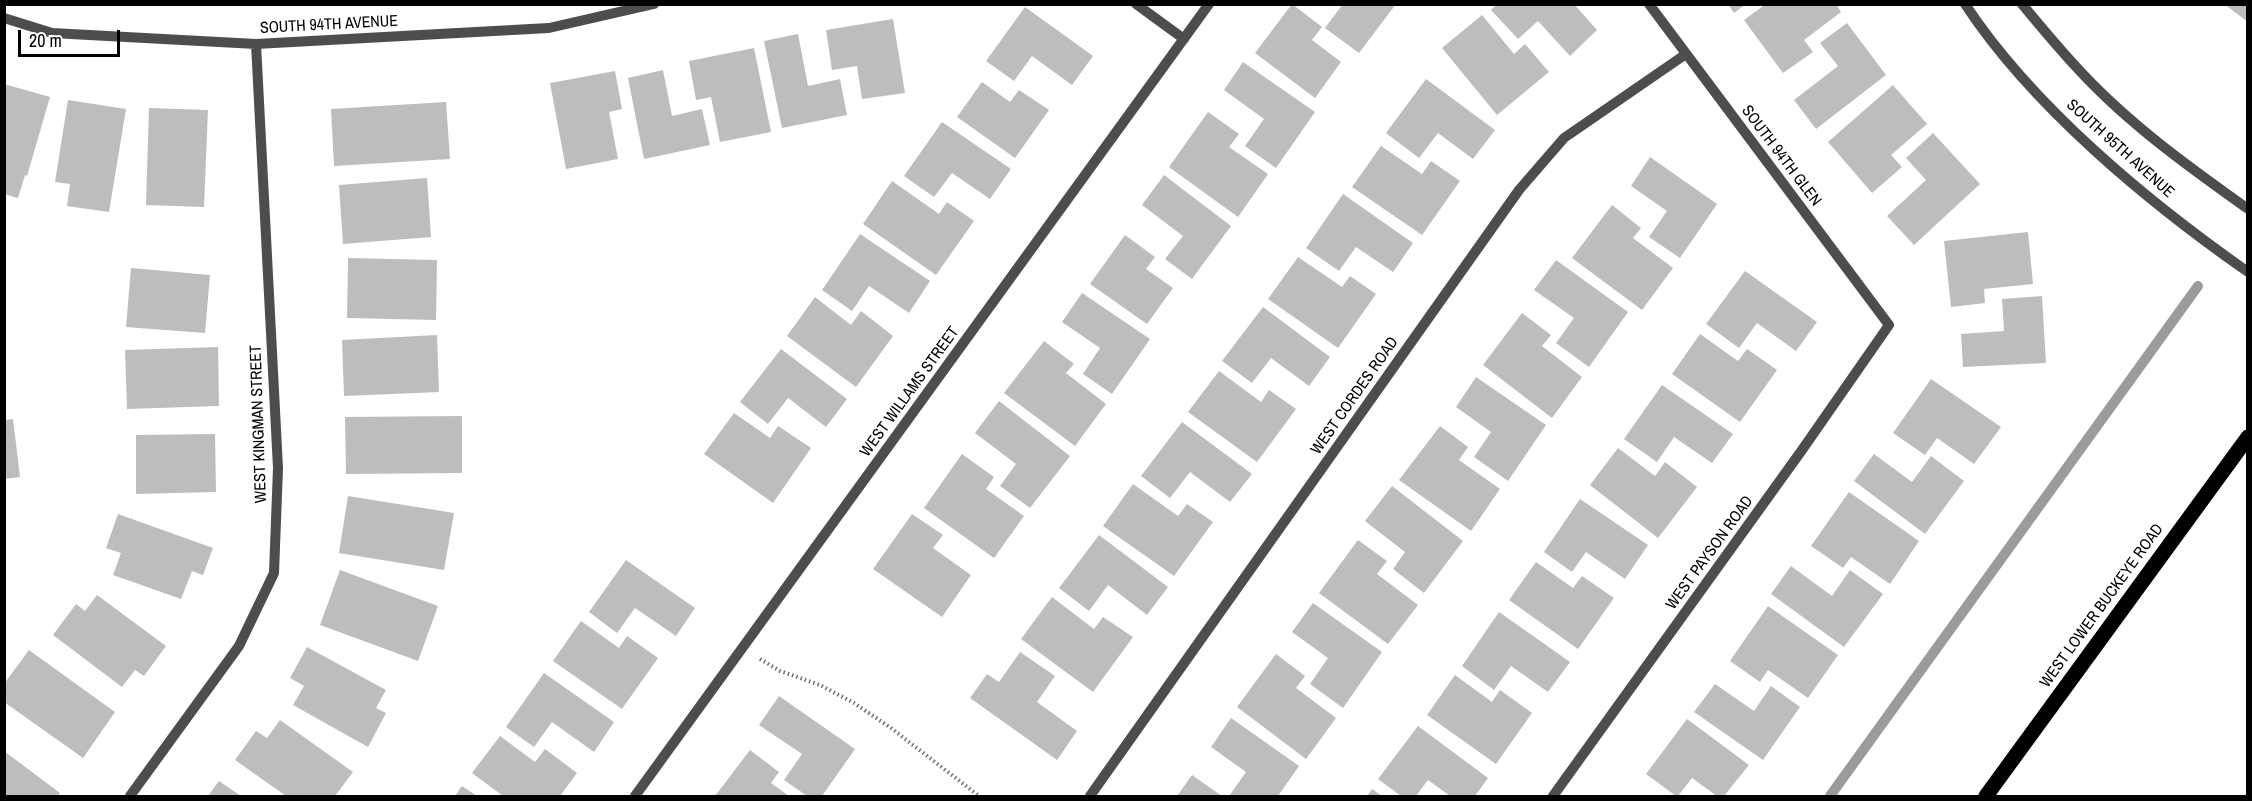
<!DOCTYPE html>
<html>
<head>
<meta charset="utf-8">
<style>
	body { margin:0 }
	#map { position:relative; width:2252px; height:801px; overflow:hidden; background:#fff; font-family:"Archivo Narrow",sans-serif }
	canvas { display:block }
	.frame { position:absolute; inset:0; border:6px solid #000; pointer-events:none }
	.scale { position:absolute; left:18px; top:30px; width:102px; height:27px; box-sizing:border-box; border:3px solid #000; border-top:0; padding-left:8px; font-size:18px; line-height:21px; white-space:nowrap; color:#000; -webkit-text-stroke:4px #fff; paint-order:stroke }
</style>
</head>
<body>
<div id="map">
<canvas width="2252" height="801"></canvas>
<div class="frame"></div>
<div class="scale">20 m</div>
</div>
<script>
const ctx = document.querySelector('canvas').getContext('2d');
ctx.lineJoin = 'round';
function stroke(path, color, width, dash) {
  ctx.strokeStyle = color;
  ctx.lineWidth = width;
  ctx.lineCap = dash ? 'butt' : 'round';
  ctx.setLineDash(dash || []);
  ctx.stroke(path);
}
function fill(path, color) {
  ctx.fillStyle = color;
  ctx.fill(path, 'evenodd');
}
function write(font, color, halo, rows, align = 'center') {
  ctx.font = font + ' "Archivo Narrow",sans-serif';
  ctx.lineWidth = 4.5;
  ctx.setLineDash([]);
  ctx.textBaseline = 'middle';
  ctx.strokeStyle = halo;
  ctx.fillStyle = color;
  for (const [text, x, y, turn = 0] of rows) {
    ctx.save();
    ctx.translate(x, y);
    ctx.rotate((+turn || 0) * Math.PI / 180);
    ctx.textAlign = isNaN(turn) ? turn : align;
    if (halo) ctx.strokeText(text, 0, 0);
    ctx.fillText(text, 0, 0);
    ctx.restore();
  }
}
stroke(new Path2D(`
	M1830,796L2198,286`), '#9b9b9b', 10);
fill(new Path2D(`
	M1292,4L1322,27L1312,40L1341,62L1315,98L1255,53Z
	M1343,4H1396L1359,53L1325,28Z
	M1497,4H1574L1597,30L1570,56L1538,21L1518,39L1491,10Z
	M1728,4H1746L1734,13Z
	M1766,4H1836L1841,12L1804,40L1813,52L1783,73L1744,20Z
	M2224,4H2248V22Z
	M1025,7L1093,56L1072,85L1032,56L1014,81L986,61Z
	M1482,15L1514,54L1525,44L1549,72L1497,115L1442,48Z
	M893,19L905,93L862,99L857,66L832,70L826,30Z
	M1847,23L1886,75L1816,129L1794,100L1838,66L1820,43Z
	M798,34L808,86L840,79L847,115L782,128L764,41Z
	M754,48L771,132L720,142L711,97L696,100L689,61Z
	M1243,62L1315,112L1276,168L1245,146L1264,119L1224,90Z
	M663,70L672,116L702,109L710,145L644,159L628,78Z
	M615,71L622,109L609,112L618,159L566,169L550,83Z
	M1426,79L1495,130L1473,159L1438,133L1419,158L1386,133Z
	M982,82L1010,102L1019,90L1049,110L1015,158L957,117Z
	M4,84L50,97L27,176L25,175L18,198L4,194Z
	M1893,85L1927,124L1891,155L1902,167L1872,193L1828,142Z
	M68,100L126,109L109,212L67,206L70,184L55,182Z
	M446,102L450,159L334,166L331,109Z
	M149,108L208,110L204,207L146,205Z
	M1208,112L1239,134L1229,147L1268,174L1238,217L1169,167Z
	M942,122L1011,169L990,199L952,173L934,197L904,176Z
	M1933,133L1980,184L1914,245L1887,216L1926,180L1906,158Z
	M1381,146L1422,174L1431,161L1460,181L1422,235L1352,187Z
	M1650,157L1717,204L1680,258L1649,237L1667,211L1631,186Z
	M1164,175L1231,226L1192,279L1165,259L1183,236L1142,205Z
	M427,178L431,237L343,244L339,185Z
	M892,181L939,214L947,202L974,221L936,275L863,224Z
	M1343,194L1413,243L1393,272L1356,247L1339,271L1306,248Z
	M1612,205L1641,228L1633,238L1673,268L1642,310L1572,258Z
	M2028,232L2033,284L1984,289L1985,303L1951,307L1944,241Z
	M860,234L930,281L909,313L869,286L852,311L822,290Z
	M1125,235L1155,257L1146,269L1173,288L1147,324L1090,284Z
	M1298,257L1342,287L1350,276L1376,294L1338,348L1268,299Z
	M348,258L437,260L436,320L347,318Z
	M1556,260L1628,312L1589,367L1556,343L1574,318L1534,290Z
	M131,268L210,275L205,333L126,327Z
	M1745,271L1817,322L1796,351L1757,323L1739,348L1706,324Z
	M1082,293L1150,339L1112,394L1083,374L1100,348L1062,322Z
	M2042,296L2046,363L1963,367L1961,334L2004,331L2002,299Z
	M815,297L851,325L861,311L893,336L856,387L787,336Z
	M1263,307L1330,357L1309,386L1271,358L1252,383L1222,361Z
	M1522,313L1551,335L1542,346L1582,377L1552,418L1483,365Z
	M1700,334L1738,361L1747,349L1777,370L1740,422L1672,374Z
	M437,335L439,392L344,396L342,340Z
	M1044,341L1074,364L1066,373L1106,404L1075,446L1004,393Z
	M218,347L219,406L127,409L125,350Z
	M781,349L847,399L826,427L788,398L768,424L740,402Z
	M1219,371L1261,402L1269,390L1296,409L1257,462L1188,412Z
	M1476,377L1546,425L1508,481L1474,457L1491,432L1456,407Z
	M1931,379L2001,427L1974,464L1937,438L1925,455L1893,433Z
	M1662,385L1733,434L1712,463L1674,437L1657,462L1624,439Z
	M999,401L1070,456L1030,508L1000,486L1016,464L975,433Z
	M734,413L770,438L778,426L811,448L773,503L704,454Z
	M462,416V473L346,474L345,417Z
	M13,419L20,477L4,479V420Z
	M1182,422L1252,474L1230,502L1190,472L1170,498L1141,476Z
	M1440,426L1468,447L1459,460L1500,489L1471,531L1399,480Z
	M215,434L216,492L136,494V435Z
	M1618,448L1655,476L1665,462L1697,487L1658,538L1590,485Z
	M962,454L994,477L986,489L1024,516L994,558L924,508Z
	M1874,454L1912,482L1931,456L1964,481L1925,534L1854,481Z
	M1133,484L1178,516L1187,504L1213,522L1174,576L1103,526Z
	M1392,486L1463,541L1424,593L1393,569L1405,552L1365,521Z
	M1849,492L1919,541L1890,584L1851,557L1843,568L1811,546Z
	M348,496L454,513L444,570L339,553Z
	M1580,499L1648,545L1625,579L1586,552L1572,572L1544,552Z
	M118,514L213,548L203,575L192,571L181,599L113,575L121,553L106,548Z
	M912,514L943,535L933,548L971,575L942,617L873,569Z
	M1099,535L1168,587L1147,615L1108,585L1089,611L1059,588Z
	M1358,540L1387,561L1377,574L1418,605L1388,644L1319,593Z
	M626,560L695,608L676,636L635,608L617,633L589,612Z
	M1536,562L1573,588L1582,576L1614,598L1578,649L1509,600Z
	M1791,566L1832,596L1850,570L1883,594L1844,647L1771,594Z
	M340,570L438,606L418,661L320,625Z
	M97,595L166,646L144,676L135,670L122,687L53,635L76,604L85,611Z
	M1052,597L1094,629L1103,617L1133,637L1093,692L1021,639Z
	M1313,603L1382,652L1343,708L1310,684L1328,658L1292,632Z
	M1768,606L1838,655L1808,698L1768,670L1760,682L1730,661Z
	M1499,612L1570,662L1548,692L1511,666L1494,690L1462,666Z
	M581,621L619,648L627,636L658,658L622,709L553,661Z
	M307,647L386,690L376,708L386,713L368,747L293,705L304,686L290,678Z
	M29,650L115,712L83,758L4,702V684Z
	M1020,652L1055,676L1037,702L1077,731L1057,760L970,698L987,674L999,682Z
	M1276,654L1305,676L1296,688L1336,718L1306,759L1237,707Z
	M544,673L614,722L594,752L552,722L534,747L506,727Z
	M1455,675L1492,702L1500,690L1532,713L1496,764L1427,715Z
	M1715,684L1754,711L1771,686L1800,707L1763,760L1694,712Z
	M779,696L855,749L822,796H807L784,780L802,754L759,725Z
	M1231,718L1299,766L1278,796H1229L1246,772L1211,747Z
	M1687,719L1749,765L1724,796H1717L1692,778L1678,796H1676L1646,774Z
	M280,720L353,772L335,796H286L235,760L256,731L267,738Z
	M1418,726L1488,778L1475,796H1450L1428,780L1416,796H1401L1378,779Z
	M500,736L535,762L545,749L577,773L560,796H503L472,773Z
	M750,750L779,772L771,783L789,796H715Z
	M4,751L60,793L58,796H4Z
	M1192,775L1222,796H1177Z
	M219,781L241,796H208Z
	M462,786L477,796H455Z
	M1372,789L1382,796H1367Z`), '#bdbdbd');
stroke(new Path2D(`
	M760,659L780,671L820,685L854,703L891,728L979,796`), '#6f6f6f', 4, [1.5, 3]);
stroke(new Path2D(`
	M1136,4L1184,39
	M1965,4C2032,106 2148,202 2248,272
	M2022,4C2041,27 2060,50 2080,71C2129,124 2189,167 2248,209
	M4,18L52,33L256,44L549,28L654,4
	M130,796L239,646L274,573L278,468L256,44
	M635,796L1209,4
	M1090,796L1519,190L1564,138L1686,54
	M1553,796L1802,450L1889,325L1649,4`), '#4d4d4d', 10);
stroke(new Path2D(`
	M1986,796L2248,437`), '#000', 15);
write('16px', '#000', '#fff', [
	["SOUTH 94TH AVENUE",329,25,-3],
	["SOUTH 95TH AVENUE",2120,149,42],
	["SOUTH 94TH GLEN",1781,156,53],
	["WEST WILLAMS STREET",910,392,-54],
	["WEST CORDES ROAD",1355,396,-55],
	["WEST KINGMAN STREET",259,424,-92],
	["WEST PAYSON ROAD",1710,553,-54],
	["WEST LOWER BUCKEYE ROAD",2102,606,-54]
]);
</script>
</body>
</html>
